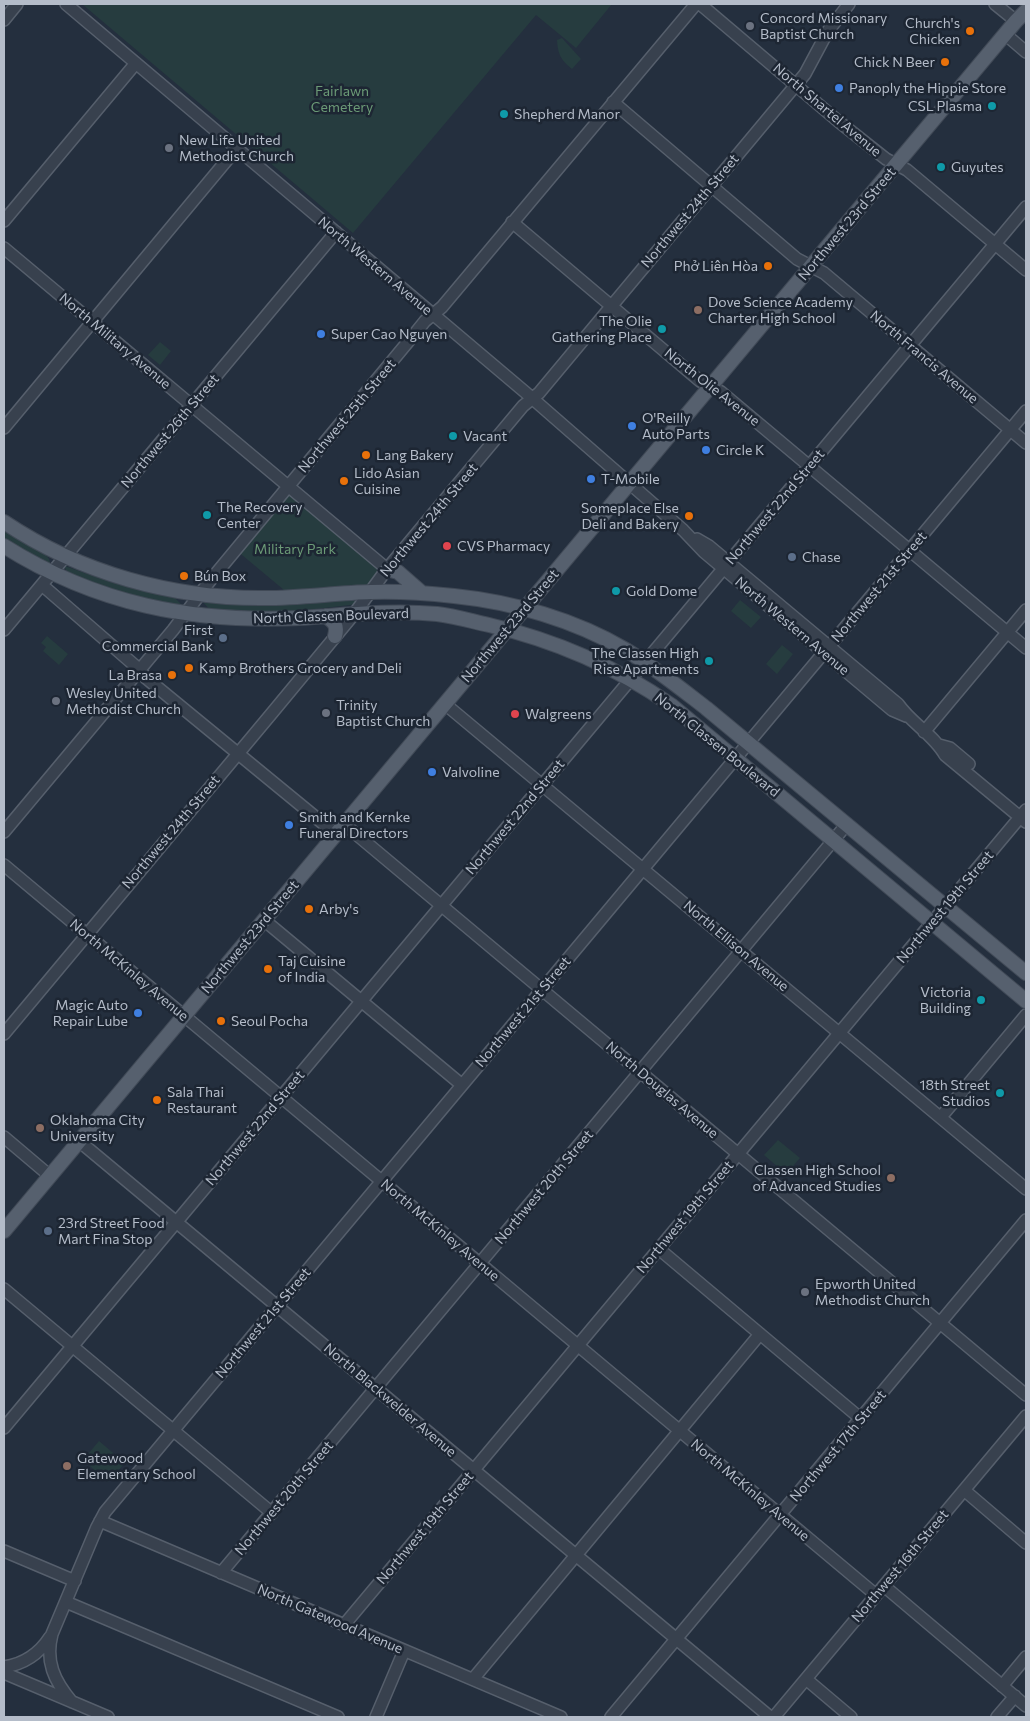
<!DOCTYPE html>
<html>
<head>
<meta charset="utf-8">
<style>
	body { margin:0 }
	#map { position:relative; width:1030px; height:1721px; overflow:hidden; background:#242f3e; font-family:Commissioner,sans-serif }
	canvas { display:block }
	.frame { position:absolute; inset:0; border:5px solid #b4bcc9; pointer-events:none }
</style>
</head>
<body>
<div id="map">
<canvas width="1030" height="1721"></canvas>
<div class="frame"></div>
</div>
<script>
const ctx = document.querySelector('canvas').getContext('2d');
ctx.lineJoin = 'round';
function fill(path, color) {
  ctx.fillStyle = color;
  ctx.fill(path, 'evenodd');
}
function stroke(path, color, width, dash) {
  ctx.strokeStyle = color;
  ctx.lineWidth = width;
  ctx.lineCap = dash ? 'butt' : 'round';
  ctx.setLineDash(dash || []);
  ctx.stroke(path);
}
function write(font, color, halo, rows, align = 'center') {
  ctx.font = font + ' Commissioner,sans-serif';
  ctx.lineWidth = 5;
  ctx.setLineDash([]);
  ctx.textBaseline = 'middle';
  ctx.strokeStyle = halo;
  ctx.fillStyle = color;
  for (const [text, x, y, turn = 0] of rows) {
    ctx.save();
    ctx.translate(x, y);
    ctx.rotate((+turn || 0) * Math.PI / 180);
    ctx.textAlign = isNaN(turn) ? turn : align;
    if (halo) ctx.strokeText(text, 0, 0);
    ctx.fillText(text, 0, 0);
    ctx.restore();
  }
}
fill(new Path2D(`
	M82,4H612L576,48L536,15L353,233Z
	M562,38L581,59L572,69C561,60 558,55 557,40Z
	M160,342L171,351L160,365L148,355Z
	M287,496H291L377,569V574L366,586L285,593L284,590L242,555L240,553Z
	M4,531L46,555L49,559L51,566L4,541Z
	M65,566L110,582L175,598L182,605L181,607L144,601L69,576L66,571Z
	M355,599L358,604L283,613L210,610L203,602Z
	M740,600L761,617L751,628L731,611Z
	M47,636L68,654L59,665L43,651L46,647L41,643Z
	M782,645L793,654L777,674L766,664Z
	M778,1140L800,1158L786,1174L764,1155Z
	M99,1441L125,1463L108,1482L83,1460Z`), '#263c3f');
const minor = new Path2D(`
	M66,4L525,392L683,530L704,552L892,710L906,716
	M700,4L838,121L886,159L907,170L1026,270
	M995,4L1016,21
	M4,20L17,4
	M1005,34L1026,52
	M613,102L797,259L824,273L1026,443
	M4,221L136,63
	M512,222L700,381L721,392L1026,648
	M4,248L387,569
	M4,428L237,148
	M697,539L709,546L898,704C911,723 934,735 945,755L1026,822
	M42,585L140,670L146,678L336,834
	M4,630L336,232
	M445,704L1026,1189
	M924,732L1026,610
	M939,745L950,748L969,764
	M344,824L1026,1395
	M4,832L173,630L209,582L417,331L425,321L442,307L696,4
	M4,865L876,1595
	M264,920L462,1085
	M4,1034L272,713L354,614L387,569L523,406L539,393L805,74L828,31L849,4
	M941,1117L1026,1015
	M4,1137L50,1176
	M79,1141L770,1717
	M659,1249L860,1418
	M4,1289L272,1513
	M4,1428L1026,207
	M964,1490L1026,1543
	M100,1521L561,1717
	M4,1551L75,1581
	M221,1573L847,824
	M884,1586L1026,1706
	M66,1602L338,1717
	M344,1625L1026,810
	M4,1667C24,1664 39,1654 50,1637
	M4,1673L108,1717
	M473,1679L760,1334
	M806,1679L851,1717
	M1002,1686L1026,1657
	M72,1702C54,1681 45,1661 52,1634L97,1527L105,1512L1026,411
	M376,1717L404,1651
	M611,1717L1026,1220
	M774,1717L1026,1416
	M997,1717L1015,1696`);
const major = new Path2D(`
	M4,522C80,573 173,599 265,598C300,598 336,593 371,592C399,591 426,593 454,596C513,602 575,620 626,650C654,667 680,688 706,708L1026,973
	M4,546C96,604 192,623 300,618C346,615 391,610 437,614C454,616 471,621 489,625C554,640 616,667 671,705L1026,1001
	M387,569L398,572L422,593
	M326,616C334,622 338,625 335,636
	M4,1231L1016,21L1026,11`);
stroke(minor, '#565f6c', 14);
stroke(major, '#414a57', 16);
stroke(minor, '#38414e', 11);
stroke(major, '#56606e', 14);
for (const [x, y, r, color] of [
	[750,26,5,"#6b7280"],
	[970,31,5,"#e8710a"],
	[945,62,5,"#e8710a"],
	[839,88,5,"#3f7fe0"],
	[992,106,5,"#0f9aa8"],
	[504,114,5,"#0f9aa8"],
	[169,148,5,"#6b7280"],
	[941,167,5,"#0f9aa8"],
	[768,266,5,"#e8710a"],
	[698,310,5,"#8d6e63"],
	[662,329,5,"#0f9aa8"],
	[321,334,5,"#3f7fe0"],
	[632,426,5,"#3f7fe0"],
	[453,436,5,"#0f9aa8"],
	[706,450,5,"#3f7fe0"],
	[366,455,5,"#e8710a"],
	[591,479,5,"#3f7fe0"],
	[344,481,5,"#e8710a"],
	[207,515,5,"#0f9aa8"],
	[689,516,5,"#e8710a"],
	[447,546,5,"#e0444e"],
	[792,557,5,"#5c6f8a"],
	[184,576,5,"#e8710a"],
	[616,591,5,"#0f9aa8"],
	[223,638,5,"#5c6f8a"],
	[709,661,5,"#0f9aa8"],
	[189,668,5,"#e8710a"],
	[172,675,5,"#e8710a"],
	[56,701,5,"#6b7280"],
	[326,713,5,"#6b7280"],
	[515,714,5,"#e0444e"],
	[432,772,5,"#3f7fe0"],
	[289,825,5,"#3f7fe0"],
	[309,909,5,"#e8710a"],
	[268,969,5,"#e8710a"],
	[981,1000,5,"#0f9aa8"],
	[138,1013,5,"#3f7fe0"],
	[221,1021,5,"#e8710a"],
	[1000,1093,5,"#0f9aa8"],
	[157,1100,5,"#e8710a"],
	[40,1128,5,"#8d6e63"],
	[891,1178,5,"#8d6e63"],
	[48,1231,5,"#5c6f8a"],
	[805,1292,5,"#6b7280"],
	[67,1466,5,"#8d6e63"]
]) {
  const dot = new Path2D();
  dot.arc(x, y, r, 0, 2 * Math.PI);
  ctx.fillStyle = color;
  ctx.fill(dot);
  stroke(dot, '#1d2633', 2);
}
write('14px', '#b4bcc9', '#1d2633', [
	["Concord Missionary",760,18],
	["Baptist Church",760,34],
	["Church's",960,23,"right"],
	["Chicken",960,39,"right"],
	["Chick N Beer",935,62,"right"],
	["Panoply the Hippie Store",849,88],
	["CSL Plasma",982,106,"right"],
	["Shepherd Manor",514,114],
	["New Life United",179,140],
	["Methodist Church",179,156],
	["Guyutes",951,167],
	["Phở Liên Hòa",758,266,"right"],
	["Dove Science Academy",708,302],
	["Charter High School",708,318],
	["The Olie",652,321,"right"],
	["Gathering Place",652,337,"right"],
	["Super Cao Nguyen",331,334],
	["O'Reilly",642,418],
	["Auto Parts",642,434],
	["Vacant",463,436],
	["Circle K",716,450],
	["Lang Bakery",376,455],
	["Lido Asian",354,473],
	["Cuisine",354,489],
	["T-Mobile",601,479],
	["The Recovery",217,507],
	["Center",217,523],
	["Someplace Else",679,508,"right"],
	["Deli and Bakery",679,524,"right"],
	["CVS Pharmacy",457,546],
	["Chase",802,557],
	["Bún Box",194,576],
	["Gold Dome",626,591],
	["First",213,630,"right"],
	["Commercial Bank",213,646,"right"],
	["The Classen High",699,653,"right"],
	["Rise Apartments",699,669,"right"],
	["Kamp Brothers Grocery and Deli",199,668],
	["La Brasa",162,675,"right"],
	["Wesley United",66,693],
	["Methodist Church",66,709],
	["Trinity",336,705],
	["Baptist Church",336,721],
	["Walgreens",525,714],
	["Valvoline",442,772],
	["Smith and Kernke",299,817],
	["Funeral Directors",299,833],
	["Arby's",319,909],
	["Taj Cuisine",278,961],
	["of India",278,977],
	["Victoria",971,992,"right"],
	["Building",971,1008,"right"],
	["Magic Auto",128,1005,"right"],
	["Repair Lube",128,1021,"right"],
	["Seoul Pocha",231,1021],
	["18th Street",990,1085,"right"],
	["Studios",990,1101,"right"],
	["Sala Thai",167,1092],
	["Restaurant",167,1108],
	["Oklahoma City",50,1120],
	["University",50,1136],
	["Classen High School",881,1170,"right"],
	["of Advanced Studies",881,1186,"right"],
	["23rd Street Food",58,1223],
	["Mart Fina Stop",58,1239],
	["Epworth United",815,1284],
	["Methodist Church",815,1300],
	["Gatewood",77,1458],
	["Elementary School",77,1474]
], 'left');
write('14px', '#6b9a76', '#1d2633', [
	["Fairlawn",342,91],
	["Cemetery",342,107],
	["Military Park",295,549]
]);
write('14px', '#b4bcc9', '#1d2633', [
	["North Shartel Avenue",827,110,40],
	["Northwest 24th Street",690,211,-50],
	["Northwest 23rd Street",847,224,-50],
	["North Western Avenue",375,266,40],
	["North Military Avenue",115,341,40],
	["North Francis Avenue",924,357,40],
	["North Olie Avenue",712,387,38],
	["Northwest 25th Street",347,416,-50],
	["Northwest 26th Street",170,431,-50],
	["Northwest 22nd Street",775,507,-50],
	["Northwest 24th Street",429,520,-50],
	["Northwest 21st Street",879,587,-50],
	["North Classen Boulevard",331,616,-2],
	["Northwest 23rd Street",510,626,-50],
	["North Western Avenue",792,626,40],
	["North Classen Boulevard",717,745,39],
	["Northwest 22nd Street",515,817,-50],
	["Northwest 24th Street",171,832,-50],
	["Northwest 19th Street",945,907,-50],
	["Northwest 23rd Street",250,937,-50],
	["North Ellison Avenue",736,946,40],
	["North McKinley Avenue",129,970,40],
	["Northwest 21st Street",523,1012,-50],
	["North Douglas Avenue",662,1090,40],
	["Northwest 22nd Street",255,1128,-50],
	["Northwest 20th Street",544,1187,-50],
	["Northwest 19th Street",685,1217,-50],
	["North McKinley Avenue",440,1230,40],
	["Northwest 21st Street",263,1323,-50],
	["North Blackwelder Avenue",390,1400,40],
	["Northwest 17th Street",838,1446,-50],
	["North McKinley Avenue",750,1490,40],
	["Northwest 20th Street",284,1498,-50],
	["Northwest 19th Street",425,1528,-50],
	["Northwest 16th Street",900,1566,-50],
	["North Gatewood Avenue",330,1619,23]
]);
</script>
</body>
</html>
